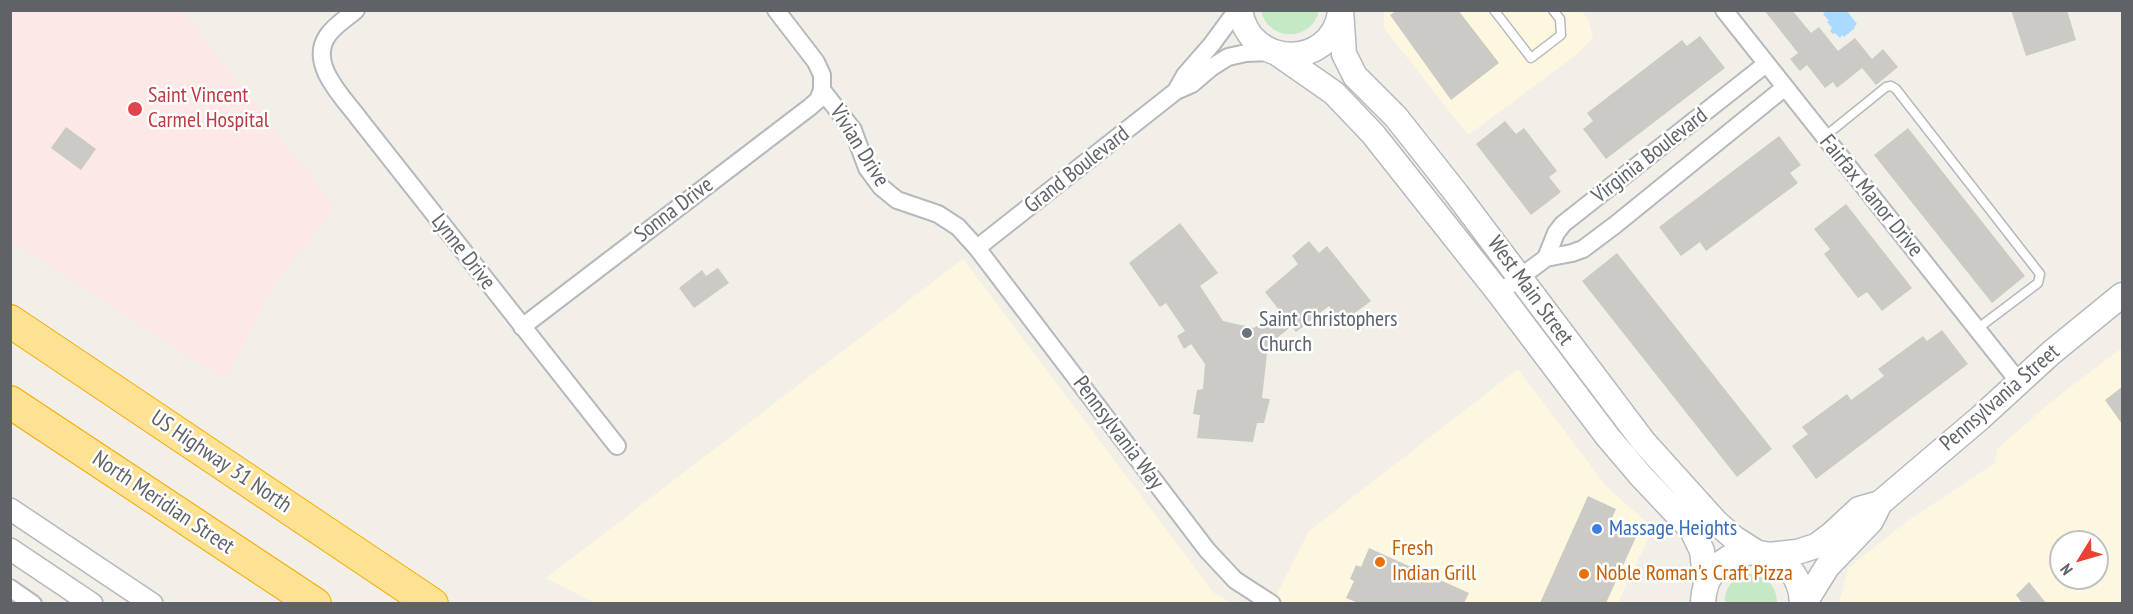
<!DOCTYPE html>
<html>
<head>
<meta charset="utf-8">
<style>
	body { margin:0 }
	#map { position:relative; width:2133px; height:614px; overflow:hidden; background:#f1efe8; font-family:"PT Sans Narrow",sans-serif }
	canvas { display:block }
	.frame { position:absolute; inset:0; border:12px solid #5f6368; pointer-events:none }
	.north { position:absolute; left:2049px; top:530px; width:60px; height:60px; box-sizing:border-box; background:#fff; border:2px solid #bfc1c3; border-radius:50%; rotate:233deg; font-size:16px; font-weight:700; line-height:24px; text-align:center; color:#5f6368 }
	.north::after { content:''; display:block; margin:auto; width:21px; height:27px; background:#ea4335; clip-path:polygon(50% 0,100% 100%,50% 72%,0 100%) }
</style>
</head>
<body>
<div id="map">
<canvas width="2133" height="614"></canvas>
<div class="frame"></div>
<div class="north">N</div>
</div>
<script>
const ctx = document.querySelector('canvas').getContext('2d');
ctx.lineJoin = 'round';
function fill(path, color) {
  ctx.fillStyle = color;
  ctx.fill(path, 'evenodd');
}
function stroke(path, color, width, dash) {
  ctx.strokeStyle = color;
  ctx.lineWidth = width;
  ctx.lineCap = dash ? 'butt' : 'round';
  ctx.setLineDash(dash || []);
  ctx.stroke(path);
}
function write(font, color, halo, rows, align = 'center') {
  ctx.font = font + ' "PT Sans Narrow",sans-serif';
  ctx.lineWidth = 5;
  ctx.setLineDash([]);
  ctx.textBaseline = 'middle';
  ctx.strokeStyle = halo;
  ctx.fillStyle = color;
  for (const [text, x, y, turn = 0] of rows) {
    ctx.save();
    ctx.translate(x, y);
    ctx.rotate((+turn || 0) * Math.PI / 180);
    ctx.textAlign = isNaN(turn) ? turn : align;
    if (halo) ctx.strokeText(text, 0, 0);
    ctx.fillText(text, 0, 0);
    ctx.restore();
  }
}
fill(new Path2D(`
	M1384,11H1582L1589,21L1593,38L1577,54L1468,135L1384,28Z
	M963,259L1214,593L1232,603L597,604L546,578Z
	M2122,348V603L1839,604L1848,568L1909,520L1995,463L1997,449L2052,401ZM2061,542H2097V578H2061Z
	M1518,369L1607,487L1653,528L1618,603L1272,604L1309,531Z`), '#fef7e0');
fill(new Path2D(`
	M10,11H183L335,207L273,287L226,380L11,242Z`), '#fce8e6');
fill(new Path2D(`
	M1261,11V10L1319,11C1311,42 1269,42 1261,11Z
	M1752,574C1768,577 1777,587 1777,603H1725C1724,586 1735,576 1752,574Z`), '#c5e8c5');
fill(new Path2D(`
	M1827,10L1847,11L1857,24L1854,27L1855,28L1844,37L1842,35L1840,38L1835,33L1833,34L1830,31L1832,28L1827,22L1829,21L1823,14Z`), '#aadaff');
fill(new Path2D(`
	M1397,10H1458L1499,63L1451,100L1390,15Z
	M1764,10H1792L1811,33L1819,27L1838,51L1855,38L1872,59L1883,49L1898,67L1876,85L1862,68L1837,88L1833,82L1825,88L1807,65L1800,71L1790,59L1798,53Z
	M2011,10H2067L2076,40L2026,56Z
	M1700,36L1725,68L1606,159L1583,129L1593,121L1587,113L1682,40L1687,46Z
	M1505,121L1516,134L1524,128L1557,171L1549,177L1561,192L1531,215L1476,144Z
	M66,127L96,149L81,170L51,148Z
	M1908,128L2025,276L1992,303L1874,155Z
	M1779,136L1801,165L1790,173L1798,183L1706,251L1700,242L1681,256L1659,227Z
	M1846,204L1912,288L1882,311L1867,292L1858,298L1824,254L1830,249L1814,229Z
	M1180,223L1218,273L1200,286L1223,321L1254,328L1279,310L1265,292L1298,264L1292,256L1309,241L1319,253L1327,246L1371,301L1341,323L1329,306L1296,332L1292,326L1268,345L1262,398L1270,399L1264,423H1257L1253,442L1197,438L1200,415L1193,414L1197,390L1203,389L1205,364L1191,344L1184,349L1177,336L1185,331L1166,303L1160,307L1129,263Z
	M1617,253L1772,449L1737,477L1582,281Z
	M718,268L729,283L694,308L679,288L702,270L706,276Z
	M1942,330L1968,364L1816,479L1792,446L1808,434L1802,427L1847,394L1851,400L1884,376L1878,369L1923,336L1927,341Z
	M2122,387V424L2105,400Z
	M1588,496L1616,509L1609,525L1636,537L1606,603H1540Z
	M1369,548L1469,593L1464,603H1358L1346,598L1354,581L1350,579L1356,565L1361,567Z
	M2029,582L2046,603H2022L2016,595Z`), '#cccac5');
const service = new Path2D(`
	M1494,10L1531,58L1561,35L1560,19L1553,10
	M1824,137L1886,87L1891,86L1896,89L2040,274L2038,283L1977,329`);
const minor = new Path2D(`
	M356,10C347,18 335,25 328,35C307,64 344,98 360,120L617,446
	M776,10L816,62L822,75V90L853,130L867,168L881,187L897,200L938,214L958,227L977,248L1207,550L1235,580L1272,604
	M1724,10L2019,382
	M1176,91L1185,75L1212,44L1237,10
	M977,248L1176,91L1192,84L1212,67L1228,57L1246,53L1271,52
	M1546,258L1556,233L1563,224L1766,64
	M1499,293L1546,258L1572,253L1583,249L1615,225L1784,88
	M522,327L810,107L818,100L822,90
	M10,588L33,604`);
const tertiary = new Path2D(`
	M10,509L152,604
	M10,549L92,604`);
const secondary = new Path2D(`
	M1240,10C1249,68 1330,70 1340,13
	M1341,10L1344,54L1355,76L1396,117L1456,193L1643,441L1716,522L1734,538L1756,552
	M1278,54L1334,93L1373,134L1499,293L1607,436L1641,476L1692,530L1702,551L1706,584
	M1768,555L1797,552L1816,546L1832,534L1859,509L1880,503
	M1703,604C1704,535 1801,536 1802,604
	M1804,604L1827,567L1871,521L1880,503L1980,418L2051,353L2122,295`);
const motorway = new Path2D(`
	M10,321L432,604
	M10,402L315,604`);
stroke(service, '#b5b8bc', 11);
stroke(minor, '#b5b8bc', 20);
stroke(tertiary, '#b5b8bc', 24);
stroke(secondary, '#b6babf', 27);
stroke(motorway, '#f9ab00', 34);
stroke(service, '#fff', 8);
stroke(minor, '#fff', 16);
stroke(tertiary, '#fff', 21);
stroke(secondary, '#fff', 24);
stroke(motorway, '#fde293', 32);
for (const [x, y, r, color] of [
	[135,109,8,"#e0444e"],
	[1247,333,6,"#6b7280"],
	[1597,529,6,"#3f7fe0"],
	[1380,562,6,"#e8710a"],
	[1584,574,6,"#e8710a"]
]) {
  const dot = new Path2D();
  dot.arc(x, y, r, 0, 2 * Math.PI);
  ctx.fillStyle = color;
  ctx.fill(dot);
  stroke(dot, '#fff', 2);
}
write('22px', '#be3a42', '#fff', [
	["Saint Vincent",148,96],
	["Carmel Hospital",148,121]
], 'left');
write('22px', '#5f6368', '#fff', [
	["Vivian Drive",859,146,58],
	["Virginia Boulevard",1650,156,-38],
	["Grand Boulevard",1077,170,-38],
	["Fairfax Manor Drive",1871,196,51],
	["Sonna Drive",674,210,-37],
	["Lynne Drive",463,252,52],
	["West Main Street",1530,291,54],
	["Pennsylvania Street",2000,398,-41],
	["Pennsylvania Way",1118,433,53],
	["US Highway 31 North",221,462,34],
	["North Meridian Street",163,503,34]
]);
write('22px', '#5b616d', '#fff', [
	["Saint Christophers",1259,320],
	["Church",1259,345]
], 'left');
write('22px', '#366cbe', '#fff', [
	["Massage Heights",1609,529]
], 'left');
write('22px', '#c56008', '#fff', [
	["Fresh",1392,549],
	["Indian Grill",1392,574],
	["Noble Roman's Craft Pizza",1596,574]
], 'left');
</script>
</body>
</html>
